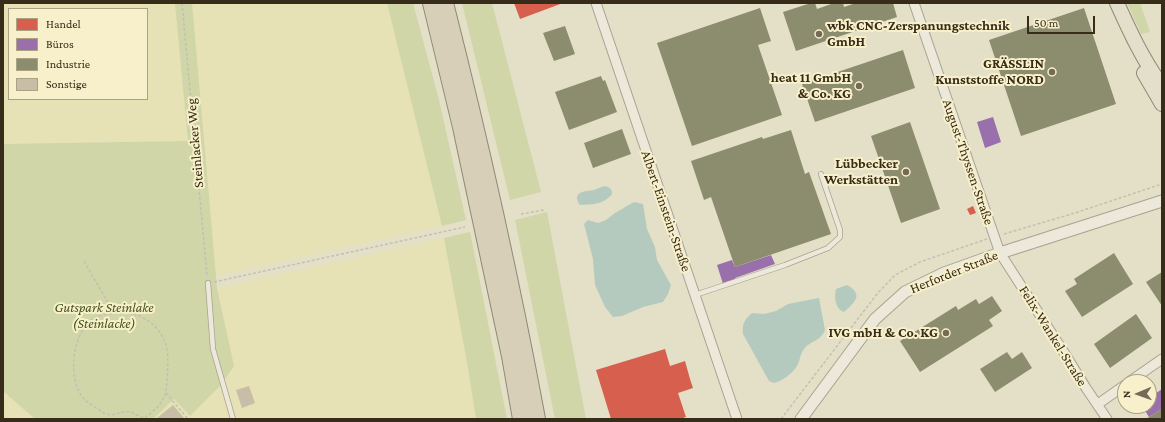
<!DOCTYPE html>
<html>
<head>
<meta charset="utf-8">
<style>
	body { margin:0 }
	#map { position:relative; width:1165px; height:422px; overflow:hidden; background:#e4dfc7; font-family:"Crimson Pro",serif }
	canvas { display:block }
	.frame { position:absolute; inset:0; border:4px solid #372b1a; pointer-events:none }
	.legend { position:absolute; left:8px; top:8px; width:140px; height:92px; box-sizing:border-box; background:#f8f0ca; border:1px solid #aba184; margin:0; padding:5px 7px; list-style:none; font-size:12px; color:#372b1a }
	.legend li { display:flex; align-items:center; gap:8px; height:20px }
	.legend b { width:20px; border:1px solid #aba184 }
	.north { position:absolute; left:1117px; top:374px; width:40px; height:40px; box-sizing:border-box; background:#f8f0ca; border:1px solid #aba184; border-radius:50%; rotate:268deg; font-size:11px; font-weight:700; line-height:16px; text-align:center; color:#372b1a }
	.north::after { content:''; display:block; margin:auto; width:14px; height:18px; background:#746a57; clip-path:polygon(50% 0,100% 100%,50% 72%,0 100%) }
	.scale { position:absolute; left:1027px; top:16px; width:68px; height:18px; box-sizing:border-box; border:2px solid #372b1a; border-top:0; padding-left:5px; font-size:12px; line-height:14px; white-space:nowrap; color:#372b1a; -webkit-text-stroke:3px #f8f0ca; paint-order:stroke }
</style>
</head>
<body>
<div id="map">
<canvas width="1165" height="422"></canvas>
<div class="frame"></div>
<ul class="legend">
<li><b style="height:11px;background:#d6604d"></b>Handel</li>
<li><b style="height:11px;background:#9970ab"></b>Büros</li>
<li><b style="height:11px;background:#8c8c6e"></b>Industrie</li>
<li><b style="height:11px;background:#c8bda7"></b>Sonstige</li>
</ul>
<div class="north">N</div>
<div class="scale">50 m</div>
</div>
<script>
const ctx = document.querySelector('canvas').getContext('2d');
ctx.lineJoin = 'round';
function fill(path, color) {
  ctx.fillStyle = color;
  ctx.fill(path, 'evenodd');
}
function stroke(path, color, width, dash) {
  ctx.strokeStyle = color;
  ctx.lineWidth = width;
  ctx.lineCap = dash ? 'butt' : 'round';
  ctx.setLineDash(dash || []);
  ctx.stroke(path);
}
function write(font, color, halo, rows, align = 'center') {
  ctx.font = font + ' "Crimson Pro",serif';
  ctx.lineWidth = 4;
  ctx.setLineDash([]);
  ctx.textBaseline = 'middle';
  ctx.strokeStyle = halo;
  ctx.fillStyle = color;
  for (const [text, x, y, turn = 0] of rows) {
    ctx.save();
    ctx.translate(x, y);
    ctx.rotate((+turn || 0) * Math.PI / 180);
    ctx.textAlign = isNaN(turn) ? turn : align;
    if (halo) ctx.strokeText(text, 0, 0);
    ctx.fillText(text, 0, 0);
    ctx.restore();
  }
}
fill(new Path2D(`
	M3,3H175L188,141L3,144ZM9,9H147V99H9Z
	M192,3H387L442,226L216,276Z
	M444,238L468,368L476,419H153L174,399L190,416L234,366L217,288Z
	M3,391L35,419H3Z`), '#e6e2b5');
fill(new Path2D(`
	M175,3H192L217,288L234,366L221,385L190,416L174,399L153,419H35L3,391V144L188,141Z
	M387,3H413L439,100L466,220L442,226Z
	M462,3H492L541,192L510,200Z
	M1127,3H1140L1150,32L1141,34Z
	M547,212L586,419H555L515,220Z
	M470,232L507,419H476L468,368L444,238Z`), '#d0d6a8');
fill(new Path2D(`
	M604,186C609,187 612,188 612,194C603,205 593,204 580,205C571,192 585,191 594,190C597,189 601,187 604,186Z
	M634,202L643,204L647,229L655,247L657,260L671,285L668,294L663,302L643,307L622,316L613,317L605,307L595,285L593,259L584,224L588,220L598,223L606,220L615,213Z
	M847,285C864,295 855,302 844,312C835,309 834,297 836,289Z
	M819,298L825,330C820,342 811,340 804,349C800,354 800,361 797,366C792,374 782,381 774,383L769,381L743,334C742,324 744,320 752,313L764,314L776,311L788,304Z`), '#b4cabf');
fill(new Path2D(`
	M514,3H563L520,19Z
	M973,206L976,213L970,215L967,209Z
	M665,349L670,366L685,361L690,379L693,388L678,393L686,417L680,419H611L596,370Z`), '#d6604d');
fill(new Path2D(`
	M993,117L1001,142L985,148L977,122Z
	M771,255L775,264L735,278V280L723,284L717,265L732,260L735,267Z
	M1162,389V409L1149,417L1142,406H1149V398Z`), '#9970ab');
fill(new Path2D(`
	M811,3H815L817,9L834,3H843L844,7L856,3H893L897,17L796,51L783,12Z
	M760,8L771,41L758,45L782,115L692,146L657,43Z
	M1084,8L1116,104L1021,136L989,40Z
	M565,26L575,54L554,61L543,33Z
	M903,50L915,88L815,122L802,84Z
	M601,76L603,81L605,80L617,112L569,130L555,92Z
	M910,122L940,209L901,223L871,136Z
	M622,129L631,154L593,168L584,143Z
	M791,130L805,174L809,172L831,234L735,267L711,197L704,200L691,161L762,137L763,139Z
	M1114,253L1133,284L1082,317L1065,291L1077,284L1074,279Z
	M1162,272V306L1146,282Z
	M992,296L1002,311L989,320L993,326L920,372L900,341L956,306L958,310L976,299L979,304Z
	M1136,314L1152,338L1110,368L1094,344Z
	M1007,352L1012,359L1022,352L1032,368L995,392L980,369Z
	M1162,409V419H1146L1149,417Z`), '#8c8c6e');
fill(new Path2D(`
	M249,386L255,403L242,408L236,390Z
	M173,405L184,418L182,419H156Z`), '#c8bda7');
const service = new Path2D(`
	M208,283L213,349L233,419
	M695,295L785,265L828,248L840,237V230L821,174`);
const minor = new Path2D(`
	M596,3L737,419
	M914,3L1000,253L1065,354L1086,388L1107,419
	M1129,382L1162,359
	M1098,404L1125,385`);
const tertiary = new Path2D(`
	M801,419L875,319L905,292L944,273L1000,253L1162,201`);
const primary = new Path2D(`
	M1117,3C1130,32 1143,60 1162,86
	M1144,73L1162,104`);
const motorway = new Path2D(`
	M431,3L461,127L510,356L521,419
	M445,3C480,141 511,279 537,419`);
stroke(service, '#a8a291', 6);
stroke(minor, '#a8a291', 11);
stroke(tertiary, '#a8a291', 13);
stroke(primary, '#8e8878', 16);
stroke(motorway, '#8e8878', 18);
stroke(new Path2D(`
	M182,3L207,276
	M521,214L544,210
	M1004,234L1075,213L1162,184
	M84,261L114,313
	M214,282L465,227
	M166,393L159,406L145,418C140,417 135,414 131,412C121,410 114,418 104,413C98,409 89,404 84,399C67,380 72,337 90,321C97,315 111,313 119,313C142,311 163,327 167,350C169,364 167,379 166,393L188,419
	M781,419L877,294L895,275L920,262L987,239`), '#c4c0b1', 1.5, [3, 2]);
stroke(service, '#ece8da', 4.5);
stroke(minor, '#ece8da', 9);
stroke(tertiary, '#ece8da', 11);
stroke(primary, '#e4dfca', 14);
stroke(motorway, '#d8cfb8', 16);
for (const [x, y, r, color] of [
	[819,34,4,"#746a57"],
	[1052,72,4,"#746a57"],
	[859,86,4,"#746a57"],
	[906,172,4,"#746a57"],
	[946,333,4,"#746a57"]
]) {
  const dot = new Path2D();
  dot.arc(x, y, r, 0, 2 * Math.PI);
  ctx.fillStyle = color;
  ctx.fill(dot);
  stroke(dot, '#f8f0ca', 1.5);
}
write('bold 14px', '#372b1a', '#f8f0ca', [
	["wbk CNC-Zerspanungstechnik",827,26,"left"],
	["GmbH",827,42,"left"],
	["GRÄSSLIN",1044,64],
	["Kunststoffe NORD",1044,80],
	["heat 11 GmbH",851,78],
	["& Co. KG",851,94],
	["Lübbecker",898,164],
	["Werkstätten",898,180],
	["IVG mbH & Co. KG",938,333]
], 'right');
write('14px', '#372b1a', '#f8f0ca', [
	["Steinlacker Weg",195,143,-95],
	["August-Thyssen-Straße",968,162,71],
	["Albert-Einstein-Straße",666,211,71],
	["Herforder Straße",954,272,-22],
	["Felix-Wankel-Straße",1053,336,58]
]);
write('italic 14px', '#41551e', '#f8f0ca', [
	["Gutspark Steinlake",104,308],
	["(Steinlacke)",104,324]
]);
</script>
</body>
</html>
